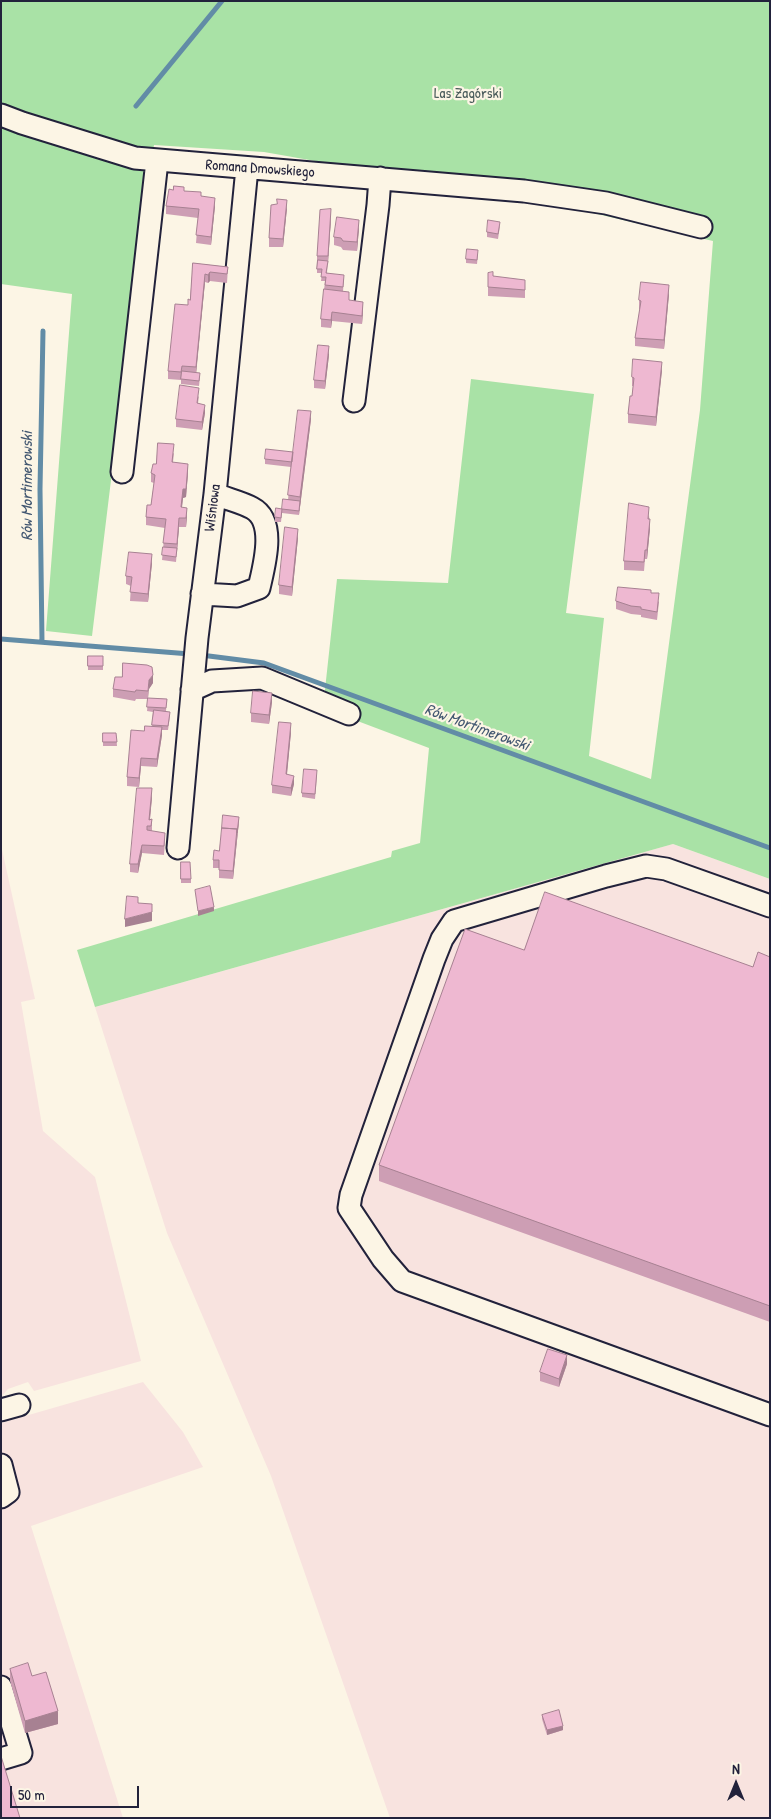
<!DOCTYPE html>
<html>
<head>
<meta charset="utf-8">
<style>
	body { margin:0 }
	#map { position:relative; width:771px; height:1819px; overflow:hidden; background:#fcf5e5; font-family:"Patrick Hand",sans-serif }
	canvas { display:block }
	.frame { position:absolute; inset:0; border:2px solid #22223b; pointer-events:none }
	.north { position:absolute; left:711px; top:1759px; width:50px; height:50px; -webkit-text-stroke:4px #fcf5e5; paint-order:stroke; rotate:0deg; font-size:14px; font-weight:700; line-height:20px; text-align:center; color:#22223b }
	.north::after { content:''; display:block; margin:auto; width:18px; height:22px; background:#22223b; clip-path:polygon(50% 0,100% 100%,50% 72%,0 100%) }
	.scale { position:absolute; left:10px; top:1786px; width:129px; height:22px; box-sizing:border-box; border:2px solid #22223b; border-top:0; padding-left:6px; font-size:15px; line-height:18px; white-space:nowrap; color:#22223b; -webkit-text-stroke:4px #fcf5e5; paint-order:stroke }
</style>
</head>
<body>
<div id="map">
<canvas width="771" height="1819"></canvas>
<div class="frame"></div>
<div class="north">N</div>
<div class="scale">50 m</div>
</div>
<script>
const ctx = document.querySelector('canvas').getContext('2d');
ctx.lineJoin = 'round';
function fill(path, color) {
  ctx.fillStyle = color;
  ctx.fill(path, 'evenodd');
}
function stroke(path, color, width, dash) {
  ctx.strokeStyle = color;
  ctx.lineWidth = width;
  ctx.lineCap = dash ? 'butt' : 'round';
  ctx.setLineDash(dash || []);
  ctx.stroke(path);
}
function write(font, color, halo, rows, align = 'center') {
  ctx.font = font + ' "Patrick Hand",sans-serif';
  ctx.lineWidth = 4.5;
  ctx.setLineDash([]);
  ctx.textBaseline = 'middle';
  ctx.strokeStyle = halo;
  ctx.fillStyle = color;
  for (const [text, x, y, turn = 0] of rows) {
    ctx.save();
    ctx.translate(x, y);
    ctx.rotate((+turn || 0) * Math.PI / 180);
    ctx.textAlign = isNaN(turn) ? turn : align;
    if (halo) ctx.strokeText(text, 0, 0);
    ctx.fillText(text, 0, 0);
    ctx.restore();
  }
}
fill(new Path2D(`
	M673,844L770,879V1818H390L271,1476L167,1233L95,1007Z
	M1,845L35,999L21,1002L43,1131L95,1177L141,1361L34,1391L28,1382L8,1389L1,1397Z
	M143,1382L183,1432L203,1467L31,1526L123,1818H1V1423Z`), '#f8e3df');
fill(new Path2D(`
	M1,1H770V879L673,844L95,1007L77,950L391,857L392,851L420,843L429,748L323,708L337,579L448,583L471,379L594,394L566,613L604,618L589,756L651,779L700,410L713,241L537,200L264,152L154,145L138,259L92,636L46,631L72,294L1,284Z`), '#a9e2a6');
stroke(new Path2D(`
	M136,106L222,1
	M1,639L190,654
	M42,642L40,489L43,331
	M201,655L264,663L770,848`), '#628ca6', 5);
const minor = new Path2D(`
	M1,115L22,123L135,158L524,191L606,203L701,227
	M354,401L378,205L380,178
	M122,472L157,161
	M202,594L237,596L259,588C264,566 277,521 252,508C241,502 227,499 215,494
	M192,690L212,681L262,678L349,714
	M178,848L197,638L215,494L247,168
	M770,906L666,869L646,866L606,876L454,921L442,939L434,959L351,1195L349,1208L383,1259L402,1281L770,1415
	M1,1410L19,1405
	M1,1465L8,1492L1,1497
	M1,1687L21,1753L1,1759`);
stroke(minor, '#22223b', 25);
stroke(minor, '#fcf5e5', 21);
fill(new Path2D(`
	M173,190L184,191L201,196L215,206L211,245L196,243L198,218L166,214V206Z
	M287,208L283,247H269V238Z
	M331,218L327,273L344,279L343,291L349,300L363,311L362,324L332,321L331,328L321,327V319L325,281H321L322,273H317V256Z
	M500,226L498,239L487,237V232Z
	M359,228L357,251L343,250L341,247L334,245V237Z
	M478,254L477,264L466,263V259Z
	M193,263L228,267L227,283L210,281L208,283L205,282L196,372L200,377L199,386L181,384V376V380L168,379V371L188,305L190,300Z
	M488,273L493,276L525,288V298L488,296Z
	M669,294L664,349L635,346V338L640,309H639V300Z
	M329,355L325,389L314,388V380Z
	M662,370L656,426L628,423V414L632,396L633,386H632V377Z
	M199,396L198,403L205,413L202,430L176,427V419Z
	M311,419L299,515L282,513L281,522H275V517L282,509L288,500L291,467L265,464V459L293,452Z
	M174,453L173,462L188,473L186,497L183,498L182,507L187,516L186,527H179L176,562L162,560L165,528L146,525V517L151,505L154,483L151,482V473L156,464Z
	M649,515L650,528L647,559H645L644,571L624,570V561Z
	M298,538L292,596L279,594V585Z
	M152,563L148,602L130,601L131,586L126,584V576Z
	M651,593L659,602L657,620L641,617V615L631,614L616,609V601Z
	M88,656H103V670H88Z
	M153,683L149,689L148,698L167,699L166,711L170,716L168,730H162V735L157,767L141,766L139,787L127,786V777L144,731L152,726L153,712L147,711L148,699H136L135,701L113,697V689Z
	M272,702L269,724L251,722V713Z
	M291,732L287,775L294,784L291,796L272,793V785Z
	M103,733H116L117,746H103Z
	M317,775L315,799L302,797V793Z
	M152,797L150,820L152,819V831L165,841L164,855L142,853L138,873L130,872V864Z
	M239,821L233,879L219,878V868H213V860Z
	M181,862L191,879V883H181Z
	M524,950L753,967L770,957V1322L379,1181V1165Z
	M567,1364L559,1387L540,1381V1372Z
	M10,1669L32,1676L58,1724L25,1733L10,1681Z
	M542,1715L563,1730L547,1735L542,1719Z`), '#cd9eb4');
fill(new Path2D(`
	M215,198V206L211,245V237Z
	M287,200V208L283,247V239Z
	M331,209V218L328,264V256Z
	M359,220V228L357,251V242Z
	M210,272V281L208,283V275Z
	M205,274V282L196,375V367Z
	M669,285V294L664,349V340Z
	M363,302V311L362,324V316Z
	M332,312V321L331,328V320Z
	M329,346V355L325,389V381Z
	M662,362V370L656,426V417Z
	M205,405V413L202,430V422Z
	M311,411V419L299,515L300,497Z
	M188,464V473L186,497L183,498L181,515V507L183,489Z
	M187,508V516L186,527V518Z
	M179,518V527L177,552V544Z
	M650,519V528L647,559V550Z
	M298,529V538L292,596V587Z
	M152,554V563L148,602V594Z
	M153,675V683L149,689L148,699L149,680Z
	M272,693V702L269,724V715Z
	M291,723V732L286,783V774Z
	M162,727V735L157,767V759Z
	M141,758V766L139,787V778Z
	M294,776V784L291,796V788Z
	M152,788V797L149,828V820Z
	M239,817V821L233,879V871Z
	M142,845V853L138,873V864Z
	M214,907V911L198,916V911Z
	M152,912V921L125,927V919Z
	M567,1355V1364L559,1387V1379Z
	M58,1711V1724L25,1733V1721Z
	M563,1726V1730L547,1735V1730Z`), '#a78192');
const building = new Path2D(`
	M174,186L184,187V191L201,192V196L215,198L211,237L196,235L199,209L166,206L169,189L173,190Z
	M277,199L287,200L283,239L269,238L271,205L277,204Z
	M331,209L328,256H317L320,210Z
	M337,217L359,220L357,242L343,241L341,238L334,237Z
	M488,220L500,222L498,234L487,232Z
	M467,249L478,250L477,260L466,259Z
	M318,260L328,261L326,273L344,275L343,287L325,285L326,277H321L322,269H317Z
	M193,263L228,267L227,274L210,272L208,275L205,274L196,367L182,366L181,372L168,371L175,304L188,305V299L190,300Z
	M493,272V276L525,280V290L488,287V273Z
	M641,282L669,285L664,340L635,338L641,301L639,300Z
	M324,289L349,292V300L363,302L362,316L332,312L331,320L321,319Z
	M318,345L329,346L325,381L314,380Z
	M633,359L662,362L656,417L628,414L630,396H632L634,378L632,377Z
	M182,371L200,373L199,381L181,379Z
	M180,385L199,388L197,403L205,405L202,422L176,419Z
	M298,410L311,411L300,497L288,495Z
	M158,443L174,444L172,462L188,464L186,489H183L181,507L187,508L186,518H179L177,544L163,543L166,519L146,517L147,505H151L155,475L151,473L153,464H156Z
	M266,449L293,452L292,462L265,459Z
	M283,499L300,501L299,511L282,509Z
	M629,503L649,507L648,519H650L647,550H645L644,562L624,561Z
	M276,508L282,509L281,518L275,517Z
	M285,527L298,529L292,587L279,585Z
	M163,547L177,548L176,557L162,555Z
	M129,552L152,554L148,594L130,592L132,577L126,576Z
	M618,587L651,590V593H659L657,612L641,609V607L631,606L616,601Z
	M88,656H103V666H88Z
	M123,663L147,665L152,667L153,675L149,680L148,691L136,690L135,692L113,689L115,677H122Z
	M253,691L272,693L269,715L251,713Z
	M148,698L167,699L166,708L147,707Z
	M154,710L170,712L168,726L152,725Z
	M279,722L291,723L286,774L294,776L291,788L272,785Z
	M145,726L162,727L157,759L141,758L139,778L127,777L131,730L144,731Z
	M103,733H116L117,742H103Z
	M304,769L317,770L315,794L302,793Z
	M137,788H152L149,820L152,819L151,826H147V830L165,833L164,846L142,845L138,864H130Z
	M223,815L239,817L237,833V829L222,828Z
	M222,828L237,829L233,871L219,870V860H213L214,850L219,851Z
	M181,862H190L191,879H181Z
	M210,886L214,907L198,911L195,890Z
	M545,892L753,967L758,952L770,957V1306L379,1165L465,929L524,950Z
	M127,896L138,897V903L152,904V912L125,919Z
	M548,1349L567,1355L559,1379L540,1372Z
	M28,1663L32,1676L46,1672L58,1711L25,1721L10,1669Z
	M559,1710L563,1726L547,1730L542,1715Z
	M1,1756L20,1818H1Z`);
fill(building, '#eeb8d1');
stroke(building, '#a78192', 1);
write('15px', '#4a5c5b', '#fcf5e5', [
	["Las Zagórski",468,94]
]);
write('15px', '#22223b', '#fcf5e5', [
	["Romana Dmowskiego",260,169,4],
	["Wiśniowa",213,508,-83]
]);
write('italic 16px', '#425771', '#fcf5e5', [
	["Rów Mortimerowski",28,486,-90],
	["Rów Mortimerowski",477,728,20]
]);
</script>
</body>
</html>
